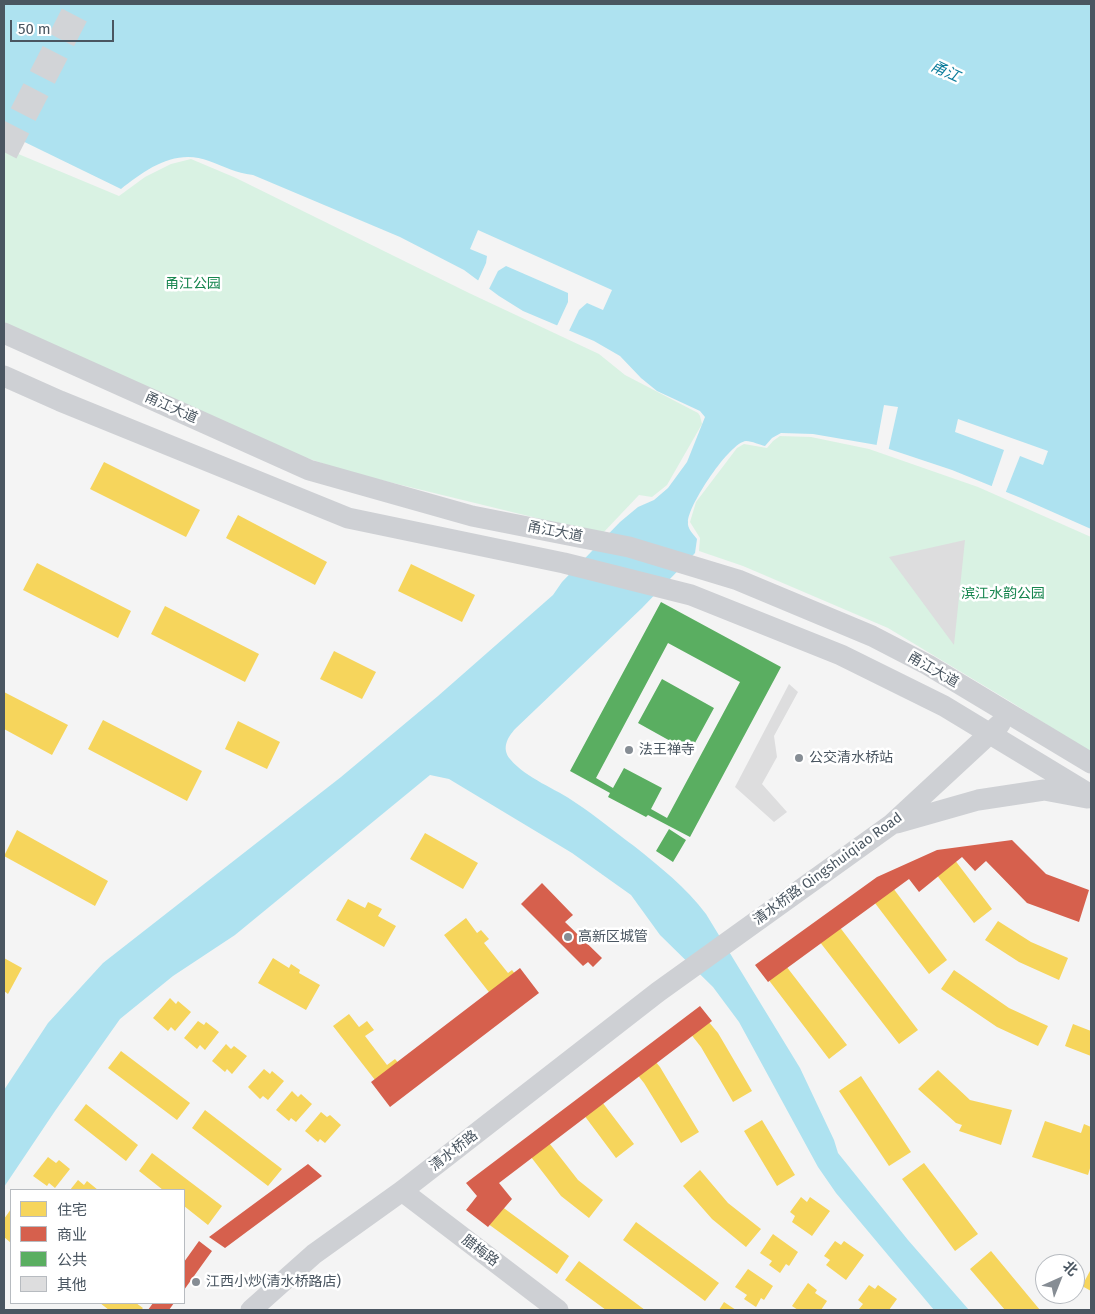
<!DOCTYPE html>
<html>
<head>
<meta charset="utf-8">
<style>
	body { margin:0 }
	#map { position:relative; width:1095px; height:1314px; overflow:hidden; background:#f4f4f4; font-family:"Fira Sans","Noto Sans SC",sans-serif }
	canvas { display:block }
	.frame { position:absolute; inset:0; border:5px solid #4a5661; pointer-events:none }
	.legend { position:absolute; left:10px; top:1189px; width:175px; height:115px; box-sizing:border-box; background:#fff; border:1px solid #b7bbc0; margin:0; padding:6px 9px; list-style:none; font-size:15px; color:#4a5661 }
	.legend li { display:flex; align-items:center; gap:10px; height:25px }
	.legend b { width:25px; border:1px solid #b7bbc0 }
	.north { position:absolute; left:1035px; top:1254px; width:50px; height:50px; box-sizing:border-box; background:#fff; border:1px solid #b7bbc0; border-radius:50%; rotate:44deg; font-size:14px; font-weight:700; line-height:20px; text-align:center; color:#4a5661 }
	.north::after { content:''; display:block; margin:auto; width:18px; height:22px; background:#868d94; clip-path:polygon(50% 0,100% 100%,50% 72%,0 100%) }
	.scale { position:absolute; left:10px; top:20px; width:104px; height:22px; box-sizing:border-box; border:2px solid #4a5661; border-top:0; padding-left:6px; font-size:15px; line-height:18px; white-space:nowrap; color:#4a5661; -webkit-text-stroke:4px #fff; paint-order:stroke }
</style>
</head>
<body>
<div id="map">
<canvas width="1095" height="1314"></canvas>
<div class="frame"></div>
<ul class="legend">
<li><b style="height:14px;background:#f6d55c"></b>住宅</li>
<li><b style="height:14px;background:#d6604d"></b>商业</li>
<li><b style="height:14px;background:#5aae61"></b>公共</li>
<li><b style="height:14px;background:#ddddde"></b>其他</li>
</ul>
<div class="north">北</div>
<div class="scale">50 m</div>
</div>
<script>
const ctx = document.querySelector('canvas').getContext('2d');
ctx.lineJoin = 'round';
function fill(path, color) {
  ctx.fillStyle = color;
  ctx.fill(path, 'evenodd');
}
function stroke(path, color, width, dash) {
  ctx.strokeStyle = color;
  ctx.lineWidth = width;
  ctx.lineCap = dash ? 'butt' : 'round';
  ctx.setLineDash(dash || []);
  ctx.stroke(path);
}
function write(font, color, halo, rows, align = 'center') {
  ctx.font = font + ' "Fira Sans","Noto Sans SC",sans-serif';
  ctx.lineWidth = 5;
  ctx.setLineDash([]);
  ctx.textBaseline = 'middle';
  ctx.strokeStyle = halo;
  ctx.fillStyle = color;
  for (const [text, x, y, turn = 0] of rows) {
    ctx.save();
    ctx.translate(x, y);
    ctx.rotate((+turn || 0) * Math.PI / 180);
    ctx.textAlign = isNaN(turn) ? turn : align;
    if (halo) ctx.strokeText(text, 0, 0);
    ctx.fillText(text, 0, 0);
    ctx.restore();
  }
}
fill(new Path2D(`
	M4,148L119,196L145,177L171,164L191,159L236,178L469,293L599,354L625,375L698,413L700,416L702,424L667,485L652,497L639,495L602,534L348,472L292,453L4,326Z
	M780,436L811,437L869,449L978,487L1091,537V753L1011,702L888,628L743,566L699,551L700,538L690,522L696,502L737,448L744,444L767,448L773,441Z`), '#d9f2e3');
fill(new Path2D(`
	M4,4H1091V529L1021,498L952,470L877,445L813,434L781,433L772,438L765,446C760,445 752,441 746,441C730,442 688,505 688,522C687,528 693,534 697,539L695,553L642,608L515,729C508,737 501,748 510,759C527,779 555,788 576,803C596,816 615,832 634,846C660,867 686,887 706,914L800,1068L834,1140L838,1153L908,1240L969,1310H934L836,1193L818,1167L739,1022L713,987L660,935L631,895L572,853L449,779L430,775L235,935L173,976L120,1019L55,1111L4,1187V1090L48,1023L103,963L341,777L438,696L553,595L562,582L620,522L638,507L654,500L668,488L687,462L705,417L700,411L657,391L641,378L620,356L594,341L523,311L499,296L464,270L400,237L253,175C235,173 226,167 209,161C176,148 146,169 121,189L4,132Z`), '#aee2f0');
fill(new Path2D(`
	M478,230L612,290L603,310L587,303L579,310L568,333L556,328L568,302V293L506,266L498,271L488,291L477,283L486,263L487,256L470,249Z
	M884,405L898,407L888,452L876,448Z
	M958,419L1048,451L1043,465L1020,456L1005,494L991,488L1004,450L955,432Z`), '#f4f4f4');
fill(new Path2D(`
	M104,462L200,510L186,537L90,489Z
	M238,515L327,562L315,585L226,538Z
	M37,563L131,611L118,638L23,590Z
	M411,564L475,595L462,622L398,591Z
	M165,606L259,654L245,682L151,634Z
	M334,651L376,672L362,699L320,679Z
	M4,692L68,725L52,755L4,729Z
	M103,720L202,771L187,801L88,749Z
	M238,721L280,742L267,769L225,749Z
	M17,830L108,881L95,906L4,856Z
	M425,833L478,863L463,889L410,859Z
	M1013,842L1045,875L1087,891L1077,919L1028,900L992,861Z
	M948,851L992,909L974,923L929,865Z
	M884,876L947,960L929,974L865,890Z
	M348,899L365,908L368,902L382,909L378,916L396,926L384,947L336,920Z
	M829,913L918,1030L899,1044L809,928Z
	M466,918L477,933L481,930L489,939L484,943L508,973L512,970L519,979L515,982L524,994L503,1010L444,935Z
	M998,921L1031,942L1068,958L1059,980L1019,962L985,940Z
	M776,953L847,1045L829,1059L758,966Z
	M4,958L22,968L8,994L4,991Z
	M273,958L289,968L291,964L300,970L299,973L320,985L306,1010L258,983Z
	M954,970L1009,1008L1048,1026L1038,1046L997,1027L941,989Z
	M170,998L176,1004L178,1001L191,1012L175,1031L171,1027L168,1031L153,1018Z
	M698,1009L718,1033L752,1091L733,1102L701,1047L682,1023Z
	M349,1014L359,1027L367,1021L374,1030L365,1036L387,1065L395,1059L402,1067L394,1073L405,1086L389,1098L333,1026Z
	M198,1021L204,1025L206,1022L219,1032L205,1050L200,1045L197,1049L184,1038Z
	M1073,1024L1091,1031V1056L1065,1046Z
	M226,1044L231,1049L234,1046L247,1056L232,1074L227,1069L225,1072L212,1061Z
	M645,1049L660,1067L699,1132L681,1143L644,1083L628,1063Z
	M121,1051L190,1103L177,1120L108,1068Z
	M264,1069L270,1074L272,1071L284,1081L268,1100L263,1096L260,1099L248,1087Z
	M938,1070L970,1100L1012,1110L1001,1145L959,1131L962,1125L956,1123L918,1089Z
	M861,1076L911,1152L889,1166L839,1091Z
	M593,1090L634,1144L616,1158L575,1103Z
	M292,1091L298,1097L301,1094L312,1104L296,1122L291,1118L289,1121L276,1110Z
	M86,1104L138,1145L126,1161L74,1120Z
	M205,1110L282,1169L268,1186L192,1128Z
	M321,1112L327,1117L330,1115L341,1125L325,1143L320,1139L318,1142L305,1131Z
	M762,1120L795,1175L777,1186L744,1131Z
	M1045,1121L1081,1133L1084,1124L1091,1127V1165L1088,1175L1032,1157Z
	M539,1130L578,1180L603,1200L589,1218L561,1196L521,1144Z
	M152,1153L222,1206L208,1225L184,1206V1190H163L139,1171Z
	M48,1157L56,1163L59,1160L70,1169L55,1188L49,1183L47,1186L33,1176Z
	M924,1163L978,1234L955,1251L902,1179Z
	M487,1170L509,1198L501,1206L569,1256L557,1274L480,1218L488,1208L468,1183Z
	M700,1170L728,1203L761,1229L746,1247L712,1219L683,1186Z
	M78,1180L84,1185L87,1181L98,1190H70Z
	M801,1197L807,1202L810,1197L830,1211L812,1236L792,1222L795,1216L790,1212Z
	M11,1209V1243L4,1237V1219Z
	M636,1222L719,1283L705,1301L623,1240Z
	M773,1234L798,1252L789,1266L786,1264L780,1273L769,1265L772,1261L760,1253Z
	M835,1241L841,1245L844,1241L864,1255L846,1280L826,1265L830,1260L824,1256Z
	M991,1251L1040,1310H1005L970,1269Z
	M579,1261L645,1310H606L565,1280Z
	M748,1269L773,1286L764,1300L761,1298L756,1307L744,1299L747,1295L735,1287Z
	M1091,1269V1291L1082,1286Z
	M808,1283L817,1290L815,1293L827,1301L821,1310H798L792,1306Z
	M869,1285L875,1289L878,1285L897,1299L889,1310L859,1309L863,1304L858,1300Z
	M724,1302L736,1310H719Z
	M100,1303H136L143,1308L141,1310H109Z`), '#f6d55c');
fill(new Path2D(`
	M1012,840L1046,874L1089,890L1079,922L1027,903L986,861L975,871L962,857L919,892L909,879L768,982L755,965L877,877L937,850Z
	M542,883L573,915L565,922L602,958L593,967L588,962L583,966L521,904Z
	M520,968L539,993L390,1107L371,1082Z
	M700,1006L712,1021L499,1183L512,1199L488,1227L466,1210L477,1196L466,1183Z
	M308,1164L322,1176L225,1248L209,1237Z
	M199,1241L212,1251L184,1290V1262Z
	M153,1303H174L169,1310H148Z`), '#d6604d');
fill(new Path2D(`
	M661,602L781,667L690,837L648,815L646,817L608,797L610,793L570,771ZM668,643L740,682L667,818L651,809L662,788L624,768L613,788L596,778Z
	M662,679L714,708L690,752L638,723Z
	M669,829L686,840L673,862L656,851Z`), '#5aae61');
fill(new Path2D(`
	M965,540L954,645L889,557Z
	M789,684L798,692L774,736L777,757L762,784L787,812L774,822L735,787Z`), '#ddddde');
stroke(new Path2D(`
	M4,152L80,4`), '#d2d4d7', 28, [28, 14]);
stroke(new Path2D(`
	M4,333L309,470L472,516L629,547L738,580L872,636L928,665L1091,763
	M4,376L60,401L348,518L564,563L691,595L841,655L944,706L1091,795
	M897,823L978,800L1044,790L1087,798
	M402,1191L558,1310
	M251,1310L314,1254L402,1191L658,992L892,824L1000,724`), '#ced0d4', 21);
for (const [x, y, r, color] of [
	[629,750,5,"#868d94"],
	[799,758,5,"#868d94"],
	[568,937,5,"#868d94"],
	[196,1282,5,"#868d94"]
]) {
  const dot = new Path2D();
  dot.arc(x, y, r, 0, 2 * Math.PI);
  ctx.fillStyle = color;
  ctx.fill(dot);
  stroke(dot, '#fff', 2);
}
write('14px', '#17864f', '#fff', [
	["甬江公园",193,284],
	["滨江水韵公园",1003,594]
]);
write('14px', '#4a5661', '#fff', [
	["甬江大道",171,408,24],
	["甬江大道",555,532,11],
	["甬江大道",933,670,30],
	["清水桥路 Qingshuiqiao Road",828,869,-36],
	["清水桥路",454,1151,-38],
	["腊梅路",480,1251,37]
]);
write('14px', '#4a5661', '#fff', [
	["法王禅寺",639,750],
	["公交清水桥站",809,758],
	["高新区城管",578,937],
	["江西小炒(清水桥路店)",206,1282]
], 'left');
write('italic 15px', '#0c7c9b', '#fff', [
	["甬江",945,72,25]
]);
</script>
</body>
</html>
